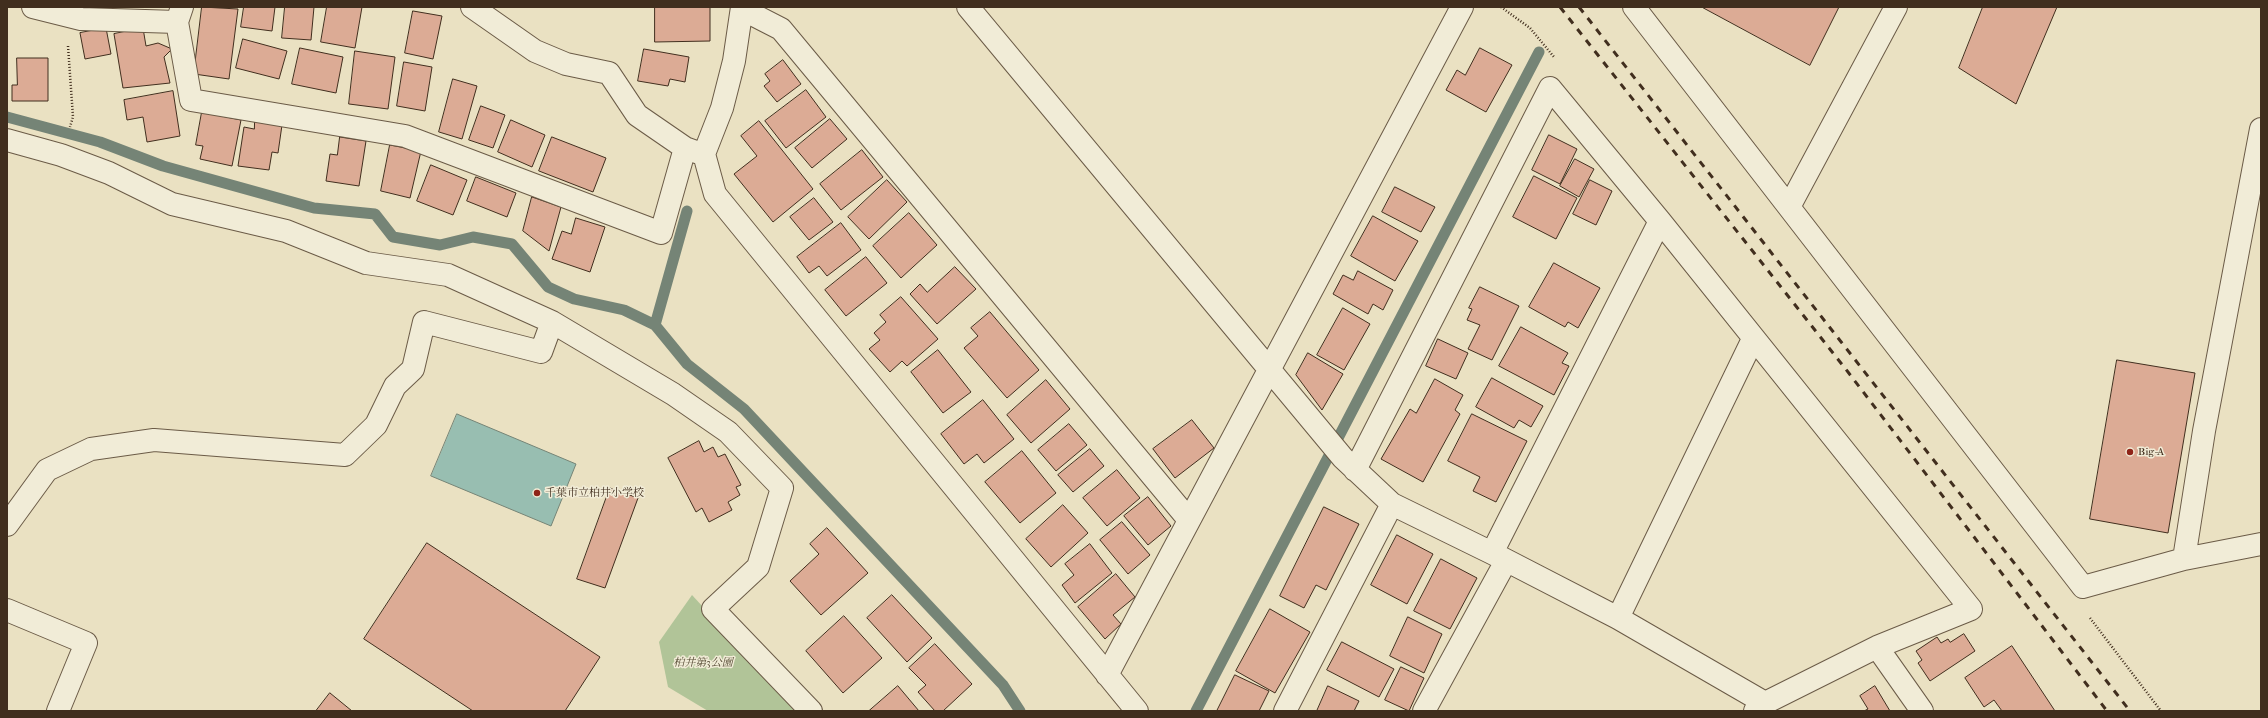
<!DOCTYPE html>
<html>
<head>
<meta charset="utf-8">
<style>
	body { margin:0 }
	#map { position:relative; width:2268px; height:718px; overflow:hidden; background:#eae1c2; font-family:"IM FELL French Canon",serif }
	canvas { display:block }
	.frame { position:absolute; inset:0; border:8px solid #412e1e; pointer-events:none }
</style>
</head>
<body>
<div id="map">
<canvas width="2268" height="718"></canvas>
<div class="frame"></div>
</div>
<script>
const ctx = document.querySelector('canvas').getContext('2d');
ctx.lineJoin = 'round';
function fill(path, color) {
  ctx.fillStyle = color;
  ctx.fill(path, 'evenodd');
}
function stroke(path, color, width, dash) {
  ctx.strokeStyle = color;
  ctx.lineWidth = width;
  ctx.lineCap = dash ? 'butt' : 'round';
  ctx.setLineDash(dash || []);
  ctx.stroke(path);
}
function write(font, color, halo, rows, align = 'center') {
  ctx.font = font + ' "IM FELL French Canon","Noto Serif JP",serif';
  ctx.lineWidth = 3;
  ctx.setLineDash([]);
  ctx.textBaseline = 'middle';
  ctx.strokeStyle = halo;
  ctx.fillStyle = color;
  for (const [text, x, y, turn = 0] of rows) {
    ctx.save();
    ctx.translate(x, y);
    ctx.rotate((+turn || 0) * Math.PI / 180);
    ctx.textAlign = isNaN(turn) ? turn : align;
    if (halo) ctx.strokeText(text, 0, 0);
    ctx.fillText(text, 0, 0);
    ctx.restore();
  }
}
fill(new Path2D(`
	M692,595L799,711H708L668,687L659,642Z`), '#b1c498');
const water = new Path2D(`
	M457,414L576,464L551,526L431,476Z`);
fill(water, '#98beb1');
stroke(water, '#758476', 1);
stroke(new Path2D(`
	M7,117L100,142L163,166L314,208L375,214L393,237L440,245L473,237L512,244L548,287L574,299L624,310L655,325L687,364L744,409L1003,685L1020,711
	M655,325L687,211
	M1196,711L1539,52`), '#758476', 11);
const building = new Path2D(`
	M202,7L238,9L229,79L194,74Z
	M244,7H275L272,31L241,27Z
	M285,7H314L311,40L282,38Z
	M327,7H362L355,48L321,42Z
	M655,7H710V41L655,42Z
	M1702,7H1839L1810,65Z
	M1983,7H2057L2016,104L1959,68Z
	M413,11L442,16L433,59L405,53Z
	M106,28L111,54L85,59L80,33Z
	M143,28L146,46L158,43L172,49L164,57L170,83L123,88L114,34Z
	M243,39L287,51L279,79L236,68Z
	M300,48L343,57L336,93L292,84Z
	M1480,48L1512,65L1486,112L1446,90L1457,70L1465,75Z
	M644,49L689,57L685,82L670,79L668,86L638,81Z
	M355,51L395,57L388,109L349,104Z
	M17,58H48V101H12V85H17Z
	M783,60L801,84L777,102L764,86L770,81L765,74Z
	M404,62L432,67L425,111L397,106Z
	M453,79L477,86L462,139L439,132Z
	M806,90L826,117L786,148L765,121Z
	M173,91L180,136L147,142L143,117L127,120L124,100Z
	M481,106L505,115L493,148L469,140Z
	M202,112L241,120L232,166L200,159L203,146L196,145Z
	M830,119L847,139L812,168L795,148Z
	M255,120L282,125L278,153L272,152L269,170L238,166L244,127L254,129Z
	M511,120L545,135L532,167L498,152Z
	M759,121L813,189L773,222L734,174L757,156L741,136Z
	M1549,135L1577,149L1560,184L1532,170Z
	M340,137L366,141L359,186L326,181L330,154L337,155Z
	M552,137L606,158L593,192L539,171Z
	M390,145L421,151L410,198L381,191Z
	M862,150L883,177L841,210L820,184Z
	M1575,159L1594,169L1579,197L1560,186Z
	M431,165L467,180L453,215L417,201Z
	M1534,176L1577,198L1556,239L1513,217Z
	M476,177L516,193L507,217L467,201Z
	M887,180L907,202L869,239L848,217Z
	M1590,180L1612,191L1596,225L1573,214Z
	M1395,187L1435,207L1421,232L1382,212Z
	M532,197L561,207L549,251L523,231Z
	M814,198L833,222L809,240L790,217Z
	M909,213L937,245L901,278L873,246Z
	M1373,216L1418,241L1395,281L1351,256Z
	M576,218L605,227L590,272L552,259L562,231L571,234Z
	M841,223L861,250L827,276L819,266L809,273L797,257Z
	M866,257L887,283L846,316L825,290Z
	M1554,263L1600,288L1578,328L1568,322L1565,327L1529,307Z
	M955,267L976,289L937,324L910,294L920,284L927,292Z
	M1358,271L1393,290L1383,310L1373,304L1368,314L1333,294L1343,275L1353,280Z
	M1480,287L1519,306L1492,360L1468,349L1480,325L1467,320L1472,309L1469,308Z
	M901,297L938,339L907,366L902,361L890,372L869,349L880,340L874,333L886,322L880,315Z
	M1343,308L1370,324L1344,370L1317,355Z
	M990,312L1039,370L1007,398L964,348L978,336L971,328Z
	M1521,327L1568,353L1562,363L1569,366L1554,395L1499,366Z
	M1438,339L1468,353L1456,379L1426,366Z
	M938,350L971,392L943,413L911,372Z
	M1308,353L1343,374L1322,410L1296,375Z
	M2117,360L2195,373L2168,533L2090,519Z
	M1492,378L1543,406L1531,427L1519,420L1514,428L1476,407Z
	M1435,379L1463,395L1455,410L1460,414L1423,482L1381,459L1410,409L1416,413Z
	M1046,380L1070,409L1031,443L1007,415Z
	M983,400L1014,439L984,463L977,454L964,464L941,434Z
	M1472,414L1527,441L1496,502L1473,491L1480,477L1448,461Z
	M1192,420L1214,448L1175,478L1153,449Z
	M1069,424L1087,445L1056,471L1038,450Z
	M699,441L704,452L713,447L718,457L725,454L741,485L736,487L740,495L728,502L732,510L709,522L702,508L696,512L668,458Z
	M1090,449L1104,466L1073,492L1058,475Z
	M1022,451L1056,493L1020,523L985,482Z
	M1117,470L1140,498L1107,526L1083,498Z
	M610,488L638,498L605,588L577,579Z
	M1148,497L1171,526L1148,545L1124,516Z
	M1063,505L1088,533L1051,567L1026,539Z
	M1324,507L1359,524L1326,590L1316,585L1304,608L1280,596Z
	M1122,522L1150,555L1128,574L1100,540Z
	M827,528L868,573L821,615L790,581L819,554L810,544Z
	M1397,535L1433,554L1407,604L1371,585Z
	M427,543L600,657L565,711H473L364,639Z
	M1090,544L1112,573L1075,603L1062,585L1074,575L1065,564Z
	M1441,559L1477,578L1450,629L1414,611Z
	M1116,574L1135,597L1113,615L1121,624L1105,639L1078,607Z
	M892,595L932,638L907,662L867,618Z
	M1270,609L1310,632L1275,693L1236,671Z
	M844,616L882,658L843,693L806,651Z
	M1408,617L1442,634L1424,673L1390,656Z
	M1964,634L1975,651L1930,681L1918,663L1922,660L1916,651L1937,637L1941,643L1948,639L1950,642Z
	M1342,642L1394,669L1379,697L1327,670Z
	M935,644L972,684L943,711H935L918,692L926,685L909,668Z
	M2012,646L2055,711H2002L1994,700L1984,707L1965,678Z
	M1401,667L1424,678L1409,711L1385,700Z
	M1235,675L1269,691L1259,711H1217Z
	M898,686L919,711H869Z
	M1328,686L1359,701L1354,711H1317Z
	M1875,686L1890,711H1864L1868,709L1860,696Z
	M330,693L352,711H316Z`);
fill(building, '#dcab95');
stroke(building, '#412e1e', 1);
const minor = new Path2D(`
	M33,7L81,19L177,22L182,7
	M472,7L535,51L566,64L609,73L637,115L685,148L699,153
	M742,7L734,61L722,108L704,154L715,194L1137,711
	M968,7L1343,458L1392,504L1492,553L1618,618L1765,703
	M1634,7L2083,587L2184,559L2261,544
	M742,9L781,29L1189,520
	M177,22L191,100L405,136L661,233L685,148
	M7,140L61,155L109,173L172,204L286,231L366,263L448,275L552,322L673,394L728,432L782,488L758,567L713,609L811,711
	M1789,207L1896,7
	M1355,470L1550,88L1660,221L1971,609L1877,647L1765,703L1755,711
	M7,525L47,470L91,449L154,440L345,455L376,425L395,386L413,369L424,322L541,352L552,322
	M1492,553L1660,221
	M2184,559L2204,431L2261,129
	M7,610L86,643L58,711
	M1618,618L1753,339
	M1877,647L1922,711
	M1107,675L1462,7
	M1285,711L1392,504
	M1424,711L1506,561`);
stroke(minor, '#6b5b47', 24);
stroke(new Path2D(`
	M1501,7L1530,28L1554,57
	M68,46L73,117L70,127
	M2090,618L2161,711`), '#412e1e', 2.5, [1, 2]);
stroke(minor, '#f1ecd7', 22);
stroke(new Path2D(`
	M1560,7L1848,372L2107,711
	M1579,7L2130,711`), '#412e1e', 3, [7, 7]);
for (const [x, y, r, color] of [
	[2130,452,4,"#8f2418"],
	[537,493,4,"#8f2418"]
]) {
  const dot = new Path2D();
  dot.arc(x, y, r, 0, 2 * Math.PI);
  ctx.fillStyle = color;
  ctx.fill(dot);
  stroke(dot, '#f1ecd7', 1.5);
}
write('11px', '#412e1e', '#f1ecd7', [
	["Big-A",2138,452],
	["千葉市立柏井小学校",545,493]
], 'left');
write('italic 11px', '#574c36', '#f1ecd7', [
	["柏井第3公園",703,663]
]);
</script>
</body>
</html>
